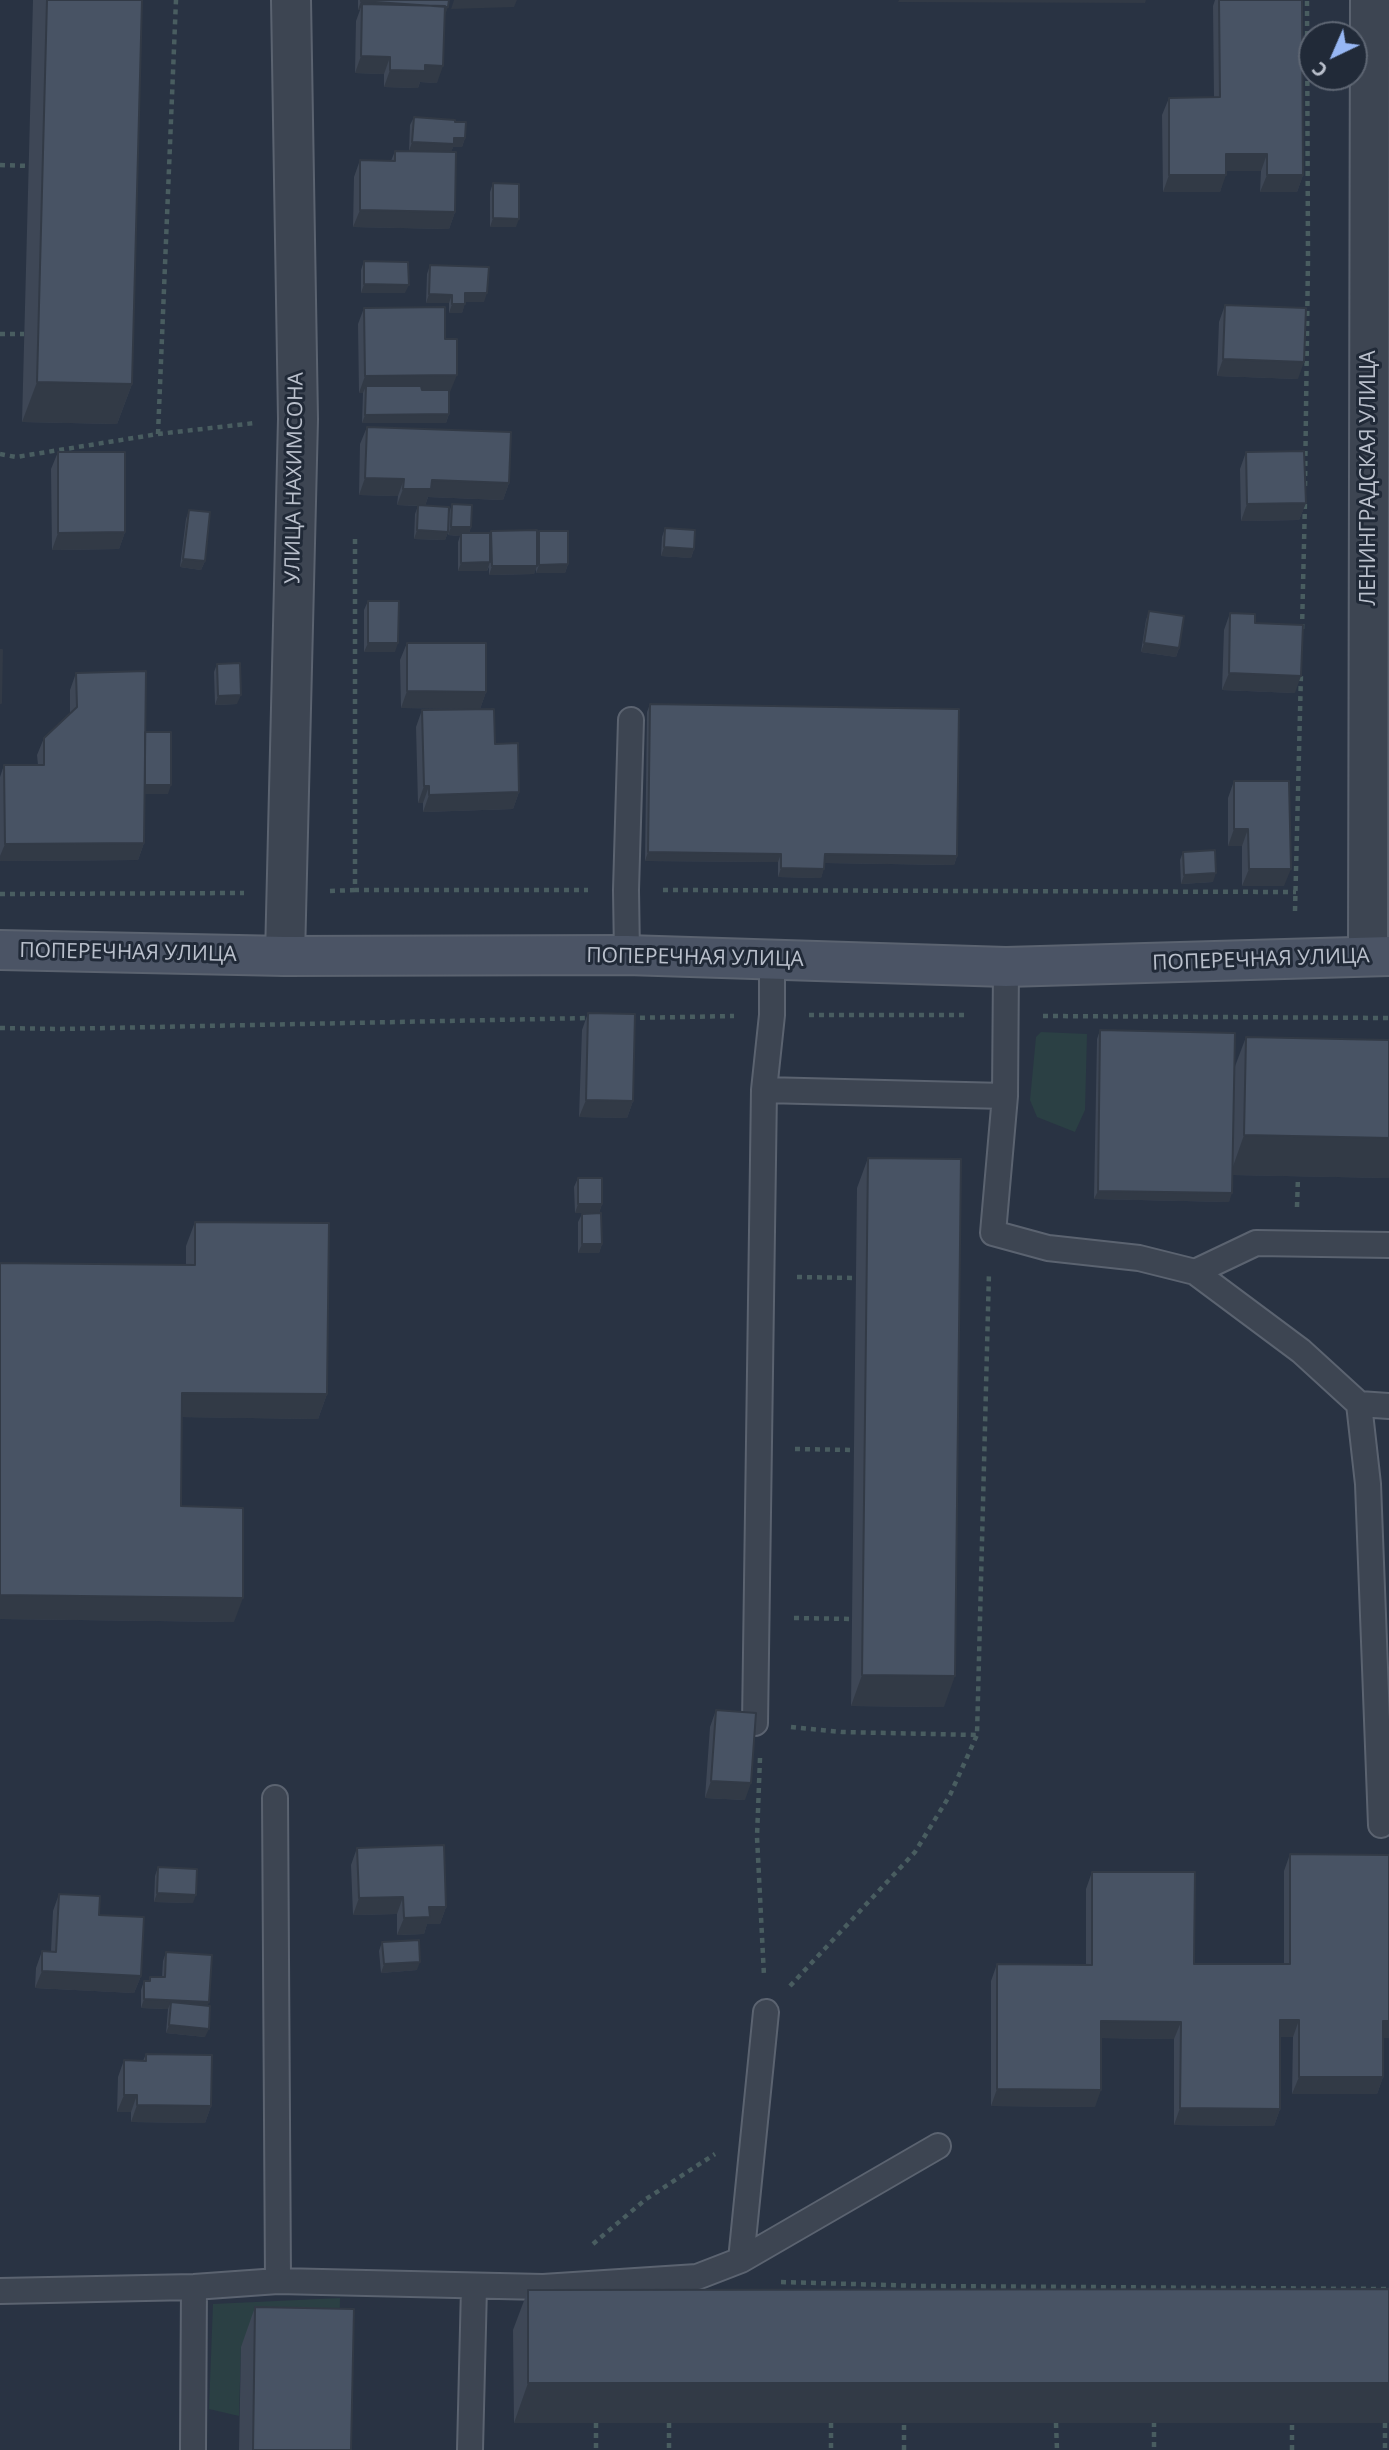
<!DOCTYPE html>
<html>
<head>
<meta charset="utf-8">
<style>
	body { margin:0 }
	#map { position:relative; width:1389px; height:2450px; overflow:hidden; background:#293343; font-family:"Open Sans",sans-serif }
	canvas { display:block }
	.north { position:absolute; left:1298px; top:21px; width:70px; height:70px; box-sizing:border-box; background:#212a38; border:2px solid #5e6673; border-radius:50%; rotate:224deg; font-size:19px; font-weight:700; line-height:28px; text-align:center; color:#bac0cc }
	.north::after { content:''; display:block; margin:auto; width:24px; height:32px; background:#97b7f4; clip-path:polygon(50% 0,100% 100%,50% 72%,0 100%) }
</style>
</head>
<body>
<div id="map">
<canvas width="1389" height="2450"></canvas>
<div class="north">С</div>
</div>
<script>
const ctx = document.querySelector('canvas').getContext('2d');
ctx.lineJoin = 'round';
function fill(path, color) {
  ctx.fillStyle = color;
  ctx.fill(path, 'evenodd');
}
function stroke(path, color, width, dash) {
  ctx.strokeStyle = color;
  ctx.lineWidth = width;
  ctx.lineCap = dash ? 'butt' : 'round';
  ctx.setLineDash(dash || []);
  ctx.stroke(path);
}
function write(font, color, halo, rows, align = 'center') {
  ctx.font = font + ' "Open Sans",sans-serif';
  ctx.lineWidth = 6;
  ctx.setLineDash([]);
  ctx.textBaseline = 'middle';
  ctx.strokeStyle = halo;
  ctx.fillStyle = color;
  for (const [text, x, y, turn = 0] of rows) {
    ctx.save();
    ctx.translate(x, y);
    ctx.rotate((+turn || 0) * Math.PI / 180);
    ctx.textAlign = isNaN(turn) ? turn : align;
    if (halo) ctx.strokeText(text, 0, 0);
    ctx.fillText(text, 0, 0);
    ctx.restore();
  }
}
fill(new Path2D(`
	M1041,1032L1087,1034L1085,1110L1075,1132L1037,1117L1030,1100L1036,1037Z
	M340,2298L339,2349L241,2347L239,2416L209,2409L213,2304Z`), '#2b4044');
const lane = new Path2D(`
	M627,955L626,890L631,720
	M1006,967L1005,1096L993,1233L1048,1248L1139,1258L1195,1272L1301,1351L1359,1404L1368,1484L1381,1825
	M764,1090L1005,1096
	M1195,1272L1256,1243L1389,1245
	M1359,1404L1389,1406
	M755,1723L764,1090L772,1015V959
	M275,1798L278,2281
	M741,2260L766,2012
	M0,2291L194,2287L278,2281L543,2287L697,2277L741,2260L938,2146
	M193,2450L194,2287
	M470,2450L474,2287`);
const street = new Path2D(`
	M285,956L298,419L291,0
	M1368,956L1370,0`);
const secondary = new Path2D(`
	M0,950L285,956L627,955L1006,967L1389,956`);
stroke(lane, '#5b6370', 28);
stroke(street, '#5b6370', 42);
stroke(secondary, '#5b6370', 42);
stroke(new Path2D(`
	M0,165L29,166
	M0,334H24
	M158,434L176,0
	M0,454L16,457L158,434L255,423
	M1305,486L1308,259L1307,0
	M355,539V890H588
	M1302,629L1305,501
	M663,890L1296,892
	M330,891L355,890
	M0,894L244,893
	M1295,911L1301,673
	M809,1015H968
	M1043,1016L1389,1018
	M630,1018L734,1016
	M0,1028L58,1029L590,1018
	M1297,1207L1298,1177
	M797,1277L856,1278
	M795,1449L854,1450
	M794,1618L852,1619
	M791,1727L842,1732L977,1735L989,1272
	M760,1758L757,1837L764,1976
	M790,1986L915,1852L950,1795L977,1735
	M593,2244L646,2199L715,2154
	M781,2282L923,2286L1389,2289
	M1154,2422V2450
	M596,2423V2450
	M669,2423V2450
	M831,2423V2450
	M1056,2423L1057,2450
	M1385,2423V2450
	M904,2450V2423
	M1292,2450V2422`), '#495d60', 4.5, [5, 5]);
stroke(lane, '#3d4552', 24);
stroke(street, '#3d4552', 38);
stroke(secondary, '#4b5465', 38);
fill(new Path2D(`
	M33,0H142L132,384L117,424L22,422Z
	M358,0H449L445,15L437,83L420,82L418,88L384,87V74L355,73L356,21L360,10H358Z
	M1215,0H1302L1303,175L1297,192H1260L1261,171H1226L1220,192H1163L1162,115L1169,98H1214L1213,6Z
	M414,117L455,122L465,138L462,147H453L451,152L455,212L449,229L353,227L354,177L360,160L391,161L395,151H409L410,125Z
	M493,183L516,227H490V192Z
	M364,261L405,293H361V270Z
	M430,265L484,302H465L462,313H449V303H426L427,274Z
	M1225,305L1298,379L1217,376L1219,322Z
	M364,308L445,339L450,392H449V414L446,423H362L363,393H359L358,324Z
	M367,427L509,483L503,500L428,497L425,506L448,532L445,540L414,539L415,514L418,506L397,505L398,496L359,495L360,444Z
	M58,452L125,532L119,549L52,550L51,469Z
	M1246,452L1306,503L1299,520L1241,521L1240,469Z
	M452,504L471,527L469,533L490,535L491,531L537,536L539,531L568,564L565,573H536V568L534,574L489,575V567L487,571H458V542L460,536L448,535L449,513Z
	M189,510L205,561L201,570L180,567L186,519Z
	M665,528L694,549L691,558L661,556L662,537Z
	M368,601L395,652H364V610Z
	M1149,611L1179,648L1176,657L1141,652L1146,620Z
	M1230,613L1255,623L1295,693L1222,690L1224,630Z
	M407,643L486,692L480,709L401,708L400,660Z
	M217,664L237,704L215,705L214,672Z
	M76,673L145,732L168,794H145L144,843L138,860L0,861V777L4,765H38L37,755L44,738L70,713V690Z
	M650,704L957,856L954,865L825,863L821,878L778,877V862L645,861L647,712Z
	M422,710L495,744L519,792L513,809L423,812V803H418L416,727Z
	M1234,781L1284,886H1242V846H1228V798Z
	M1183,852L1213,882L1181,884L1180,860Z
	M588,1013L633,1101L627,1118L579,1117L582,1030Z
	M1100,1030L1234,1069L1246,1037L1389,1040V1178L1233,1175L1229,1202L1094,1199L1097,1039Z
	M868,1158L944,1707L851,1706L857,1188Z
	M578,1178L602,1204L599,1213H575L574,1187Z
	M582,1214L602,1244L599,1253H578V1222Z
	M195,1222L327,1394L318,1419L182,1417L181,1506L234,1622L0,1619L186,1265V1246Z
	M716,1710L745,1800L705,1798L710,1727Z
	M357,1848L446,1907L440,1924H427L424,1934L397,1935V1914L353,1915L351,1865Z
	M1290,1854L1383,2038V2077L1377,2094H1292L1293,2037H1280V2109L1274,2126L1174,2125V2039L1101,2038L1095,2107L991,2106V1981L997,1964L1086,1965V1889L1092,1872L1194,1964H1284V1871Z
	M158,1867L193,1903L154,1902L155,1876Z
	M59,1894L99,1915L141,1976L134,1993L35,1988L36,1968L42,1951H51L53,1911Z
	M382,1942L417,1970L381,1973L379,1951Z
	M166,1952L208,2005L205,2037L166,2033L168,2009L141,2008V1990L144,1981H149L150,1977H162L163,1961Z
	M146,2054L211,2106L205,2123L131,2122V2112H117L118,2077L124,2060L143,2061Z
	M1389,2289V2423H514L513,2330L528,2290Z
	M255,2307L351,2450H239L241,2347Z`), '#3e4756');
fill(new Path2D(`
	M454,0H517L514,7L451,9Z
	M899,0H1146L1145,3L898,2Z
	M361,1L448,7L445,15L362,4L360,10H358Z
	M361,56L390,57L384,74L355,73Z
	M425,65L443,66L437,83L420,82L418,88L384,87L390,70Z
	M454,138H465L462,147H453L451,153L409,151L412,142Z
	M1226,154H1267L1261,171H1220Z
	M1169,175H1226L1220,192H1163Z
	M1267,175H1303L1297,192H1260Z
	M360,210L455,212L449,229L353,227Z
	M493,218L519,219L516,227H490Z
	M364,284L409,285L405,293H361Z
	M465,293H487L484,302H462Z
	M429,294L452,295L449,303H426Z
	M452,304H465L462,313H449Z
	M1223,359L1304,362L1298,379L1217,376Z
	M457,375L450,392L366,393V386L363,393H359L365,376Z
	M37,382L132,384L117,424L22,422Z
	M449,414L446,423H362L365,415Z
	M365,478L404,479L398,496L359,495Z
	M432,480L509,483L503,500L428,497L425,506L397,505L403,489Z
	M1306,503L1299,520L1241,521L1247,504Z
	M451,527H471L468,536L461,533L460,536L448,535Z
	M417,530L448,532L445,540L414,539Z
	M125,532L119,549L52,550L58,533Z
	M664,547L694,549L691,558L661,556Z
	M183,559L205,561L201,570L180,567Z
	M490,562L487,571H458L461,563Z
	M568,564L565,573H536L539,565Z
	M492,566H537L534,574L489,575Z
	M368,643H398L395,652H364Z
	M1144,643L1179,648L1176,657L1141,652Z
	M1229,673L1301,676L1295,693L1222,690Z
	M407,691L486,692L480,709L401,708Z
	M241,695L237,704L215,705L218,696Z
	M144,785H171L168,794H141Z
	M424,786H429L423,803H418Z
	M519,792L513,809L423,812L429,795Z
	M1234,829H1248L1242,846H1228Z
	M144,843L138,860L0,861V856L5,844Z
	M648,852L781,854L778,862L645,861Z
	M825,854L957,856L954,865L822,863Z
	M781,868L824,869L821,878L778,877Z
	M1249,869H1291L1284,886H1242Z
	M1216,873L1213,882L1181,884L1184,875Z
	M586,1100L633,1101L627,1118L579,1117Z
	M1244,1135L1389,1138V1178L1230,1175Z
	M1098,1191L1232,1193L1229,1202L1094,1199Z
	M578,1204H602L599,1213H575Z
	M582,1244H602L599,1253H578Z
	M182,1393L327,1394L318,1419L173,1417Z
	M0,1595L243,1598L234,1622L0,1619Z
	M862,1675L955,1676L944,1707L851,1706Z
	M711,1781L751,1783L745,1800L705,1798Z
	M157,1893L196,1895L193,1903L154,1902Z
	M403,1897L397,1914L353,1915L359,1898Z
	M429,1907H446L440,1924H427L424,1934L397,1935L404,1918Z
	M420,1962L417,1970L381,1973L384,1964Z
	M42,1971L141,1976L134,1993L35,1988Z
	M144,1999L209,2002L206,2011L171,2002L168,2009L141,2008Z
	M1280,2020H1299L1293,2037H1274Z
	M1101,2021L1181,2022L1174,2039L1094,2038Z
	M1383,2021H1389V2038H1377Z
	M169,2025L209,2029L205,2037L166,2033Z
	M1299,2077H1383L1377,2094H1292Z
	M997,2089L1101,2090L1095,2107L991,2106Z
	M124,2095H137L131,2112H117Z
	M137,2105L211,2106L205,2123L131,2122Z
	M1180,2108L1280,2109L1274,2126L1174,2125Z
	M528,2383H1389V2423H514Z`), '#323a46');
const building = new Path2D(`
	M47,0H142L132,384L37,382Z
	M361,0H449L448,7L361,1Z
	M1219,0H1302L1303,175H1267V154H1226V175H1169V98L1220,97Z
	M362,4L445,6L443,66L425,65V71L390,70V57L361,56Z
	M414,117L455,120V122H466L465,138H454V144L412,142Z
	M395,151L456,152L455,212L360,210V160L395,161Z
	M493,183L519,184V219L493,218Z
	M364,261L408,262L409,285L364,284Z
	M430,265L489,267L487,293H465V304H452V295L429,294Z
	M1225,305L1306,308L1304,362L1223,359Z
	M445,307V339H457V375L365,376L364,308Z
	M366,386H421L422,390H449V414L365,415Z
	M367,427L511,432L509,483L432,480L431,489H403L404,479L365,478Z
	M1304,451L1306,503L1247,504L1246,452Z
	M58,452H125V532L58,533Z
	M452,504L472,505L471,527H451Z
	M418,505L449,507L448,532L417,530Z
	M189,510L210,512L205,561L183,559Z
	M665,528L695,530L694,549L664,547Z
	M537,530V566H492L491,531Z
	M539,531H568V564L539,565Z
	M461,533H490V562L461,563Z
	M368,601H399L398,643H368Z
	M1149,611L1184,616L1179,648L1144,643Z
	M1230,613L1255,614V623L1303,625L1301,676L1229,673Z
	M407,643H486V692L407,691Z
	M0,650H2L1,703H0Z
	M240,663L241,695L218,696L217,664Z
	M146,671L144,843L5,844L4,765H44V738L77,707L76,673Z
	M650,704L959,709L957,856L825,854L824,869L781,868V854L648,852Z
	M494,709L495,744L518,743L519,792L429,795V786H424L422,710Z
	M145,732H171V785H145Z
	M1234,781H1289L1291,869H1249L1248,829H1234Z
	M1215,850L1216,873L1184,875L1183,852Z
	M588,1013L635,1014L633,1101L586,1100Z
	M1100,1030L1235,1033L1232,1193L1098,1191Z
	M1246,1037L1389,1040V1138L1244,1135Z
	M868,1158L961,1159L955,1676L862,1675Z
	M578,1178H602V1204H578Z
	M601,1213L602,1244H582V1214Z
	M195,1222L329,1223L327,1394L182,1393L181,1506L243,1508V1598L0,1595V1263L195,1265Z
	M716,1710L756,1713L751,1783L711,1781Z
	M444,1845L446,1907H429L430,1917L404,1918L403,1897L359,1898L357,1848Z
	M1290,1854L1389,1855V2021H1383V2077H1299V2020H1280V2109L1180,2108L1181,2022L1101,2021V2090L997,2089V1964L1092,1965V1872H1195L1194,1964H1290Z
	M158,1867L197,1869L196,1895L157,1893Z
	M59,1894L100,1896L99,1915L144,1917L141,1976L42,1971V1951L56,1952Z
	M419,1940L420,1962L384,1964L382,1942Z
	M166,1952L212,1955L209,2002L144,1999V1981H150V1977H165Z
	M171,2002L210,2006L209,2029L169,2025Z
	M146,2054L212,2055L211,2106L137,2105V2095H124V2060L146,2061Z
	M1389,2289V2383H528V2290Z
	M255,2307L354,2309L351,2450H253Z`);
fill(building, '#485364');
stroke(building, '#323a46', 2);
write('21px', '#bac0cc', '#212a38', [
	["УЛИЦА НАХИМСОНА",295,478,-89],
	["ЛЕНИНГРАДСКАЯ УЛИЦА",1369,478,-90],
	["ПОПЕРЕЧНАЯ УЛИЦА",128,953,1],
	["ПОПЕРЕЧНАЯ УЛИЦА",695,958,1],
	["ПОПЕРЕЧНАЯ УЛИЦА",1261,960,-2]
]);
</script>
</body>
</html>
